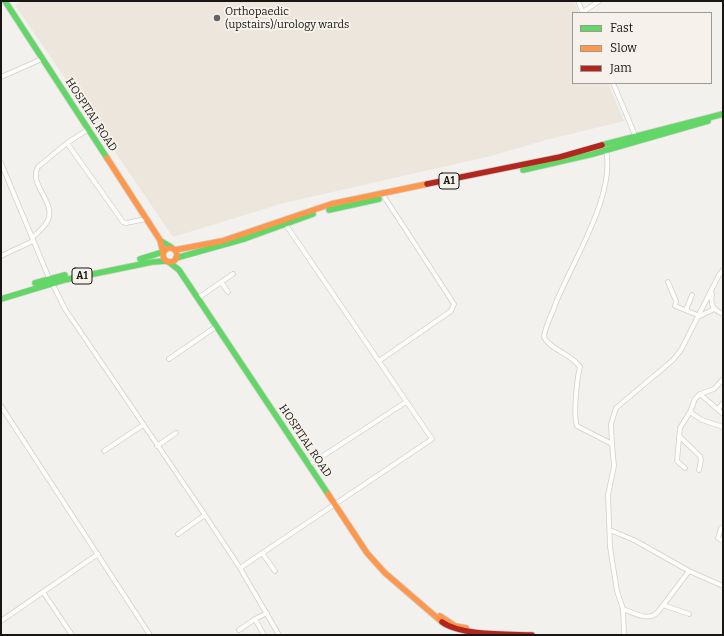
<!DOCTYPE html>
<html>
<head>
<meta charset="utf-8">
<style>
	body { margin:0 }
	#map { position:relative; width:724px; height:636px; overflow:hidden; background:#f3f1ee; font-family:Bitter,serif }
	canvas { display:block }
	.frame { position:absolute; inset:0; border:2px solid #171613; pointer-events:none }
	.legend { position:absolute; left:572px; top:12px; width:140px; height:72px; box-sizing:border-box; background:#f6f2eb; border:1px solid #9d9a95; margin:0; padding:5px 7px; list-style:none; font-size:12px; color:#171613 }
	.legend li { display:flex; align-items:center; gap:8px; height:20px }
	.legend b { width:20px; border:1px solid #9d9a95 }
</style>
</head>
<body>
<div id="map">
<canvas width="724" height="636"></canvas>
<div class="frame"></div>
<ul class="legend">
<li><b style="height:5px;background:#63d668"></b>Fast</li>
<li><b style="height:5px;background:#ff974d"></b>Slow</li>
<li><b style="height:5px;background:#b3261e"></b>Jam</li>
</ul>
</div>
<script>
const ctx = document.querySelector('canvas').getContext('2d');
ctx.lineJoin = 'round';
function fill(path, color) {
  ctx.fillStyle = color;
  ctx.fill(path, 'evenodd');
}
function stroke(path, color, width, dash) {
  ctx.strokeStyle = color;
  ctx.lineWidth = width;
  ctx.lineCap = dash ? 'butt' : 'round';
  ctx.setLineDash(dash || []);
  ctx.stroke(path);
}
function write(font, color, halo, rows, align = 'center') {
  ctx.font = font + ' Bitter,serif';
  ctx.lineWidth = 4;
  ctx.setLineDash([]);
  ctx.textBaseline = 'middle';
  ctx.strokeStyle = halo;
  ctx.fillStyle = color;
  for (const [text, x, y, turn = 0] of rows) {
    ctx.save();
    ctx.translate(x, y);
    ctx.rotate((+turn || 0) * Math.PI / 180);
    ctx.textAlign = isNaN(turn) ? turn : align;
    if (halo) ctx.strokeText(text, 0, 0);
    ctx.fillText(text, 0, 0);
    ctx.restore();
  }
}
fill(new Path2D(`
	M23,1H574L579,13H573V83H608L624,121L546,140L491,156L284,203L173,237L15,5Z`), '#ece6dd');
const street = new Path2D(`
	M578,1L583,13
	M583,12L599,1
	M1,77L42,59
	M613,83L635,135
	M67,143L123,222L126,223L146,219
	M606,150C616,195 572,262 555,305C552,315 545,326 544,337C549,349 572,354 580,367C577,378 573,416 577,426L612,444L614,466L608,495L610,547L617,591L623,609L624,635
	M1,163L49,278
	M32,238C37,233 45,227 48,220C56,202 28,184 38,167L67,143L87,130
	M1,256L33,241
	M221,282L228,292
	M668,282L676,301L675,306L700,316L714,309
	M52,283L65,309L205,515L240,568L279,635
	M712,294C710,305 713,310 723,314
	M198,298L233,274
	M686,310L692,295
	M169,359L217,326
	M379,361L451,311L454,304L385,198
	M700,394L723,414
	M1,406L150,635
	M718,409L723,403
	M690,412L702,420L723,427
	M679,436L700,456L701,460L699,470
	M612,444L611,424L616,408L673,360L681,350L719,275L723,270
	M157,446L176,433
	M104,451L143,425
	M309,465L406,402
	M685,468L677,461L680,428L690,412L695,399L700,394L714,389L723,379
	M721,528L718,538L723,541
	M610,530L636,541L689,571L723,586
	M178,534L205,515
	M262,553L275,571
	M240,568L432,439L286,225
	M43,592L72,635
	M663,605L689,614
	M623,609C634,613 648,622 658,612L689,571
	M1,621L98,554
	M239,630L255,619
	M264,635L255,619L267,613`);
const fast = new Path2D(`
	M5,1L107,158
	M602,145L723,114
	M523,170L593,154L708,121
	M329,210L379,199
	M161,241L171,247
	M176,258L244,239L313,214
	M140,259L163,252
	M169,262L179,270L328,494
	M35,283L65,275
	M1,299L64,280L152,262L166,261`);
const slow = new Path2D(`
	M107,158L160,240L163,252
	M163 255a7 7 0 1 1 14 0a7 7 0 1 1-14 0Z
	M175,250L222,241L331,204L427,184
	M328,494L367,553L385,573L442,622
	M440,616L455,626L466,628`);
const jam = new Path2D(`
	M427,184L560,157L602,145
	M442,622C461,636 507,634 532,635`);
stroke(street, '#d0cfcc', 5.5);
stroke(fast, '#d0cfcc', 7);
stroke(slow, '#d0cfcc', 7);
stroke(jam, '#d0cfcc', 7);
stroke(street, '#fdfdfc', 4);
stroke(fast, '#63d668', 5.5);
stroke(slow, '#ff974d', 5.5);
stroke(jam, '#b3261e', 5.5);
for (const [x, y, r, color] of [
	[217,18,4,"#646360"]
]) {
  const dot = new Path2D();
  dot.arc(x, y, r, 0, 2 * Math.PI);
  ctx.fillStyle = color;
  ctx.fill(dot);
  stroke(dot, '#f6f2eb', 1.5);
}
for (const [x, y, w] of [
	[449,181,20],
	[82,276,20]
]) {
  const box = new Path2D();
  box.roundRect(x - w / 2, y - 8, w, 16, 3);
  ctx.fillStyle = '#f6f2eb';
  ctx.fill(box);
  stroke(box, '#171613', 1);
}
write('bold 10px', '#171613', null, [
	["A1",449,181],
	["A1",82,276]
]);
write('11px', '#171613', '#f6f2eb', [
	["Orthopaedic",225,12],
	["(upstairs)/urology wards",225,25]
], 'left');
write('11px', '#171613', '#f6f2eb', [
	["HOSPITAL ROAD",91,115,57],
	["HOSPITAL ROAD",305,441,56]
]);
</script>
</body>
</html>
